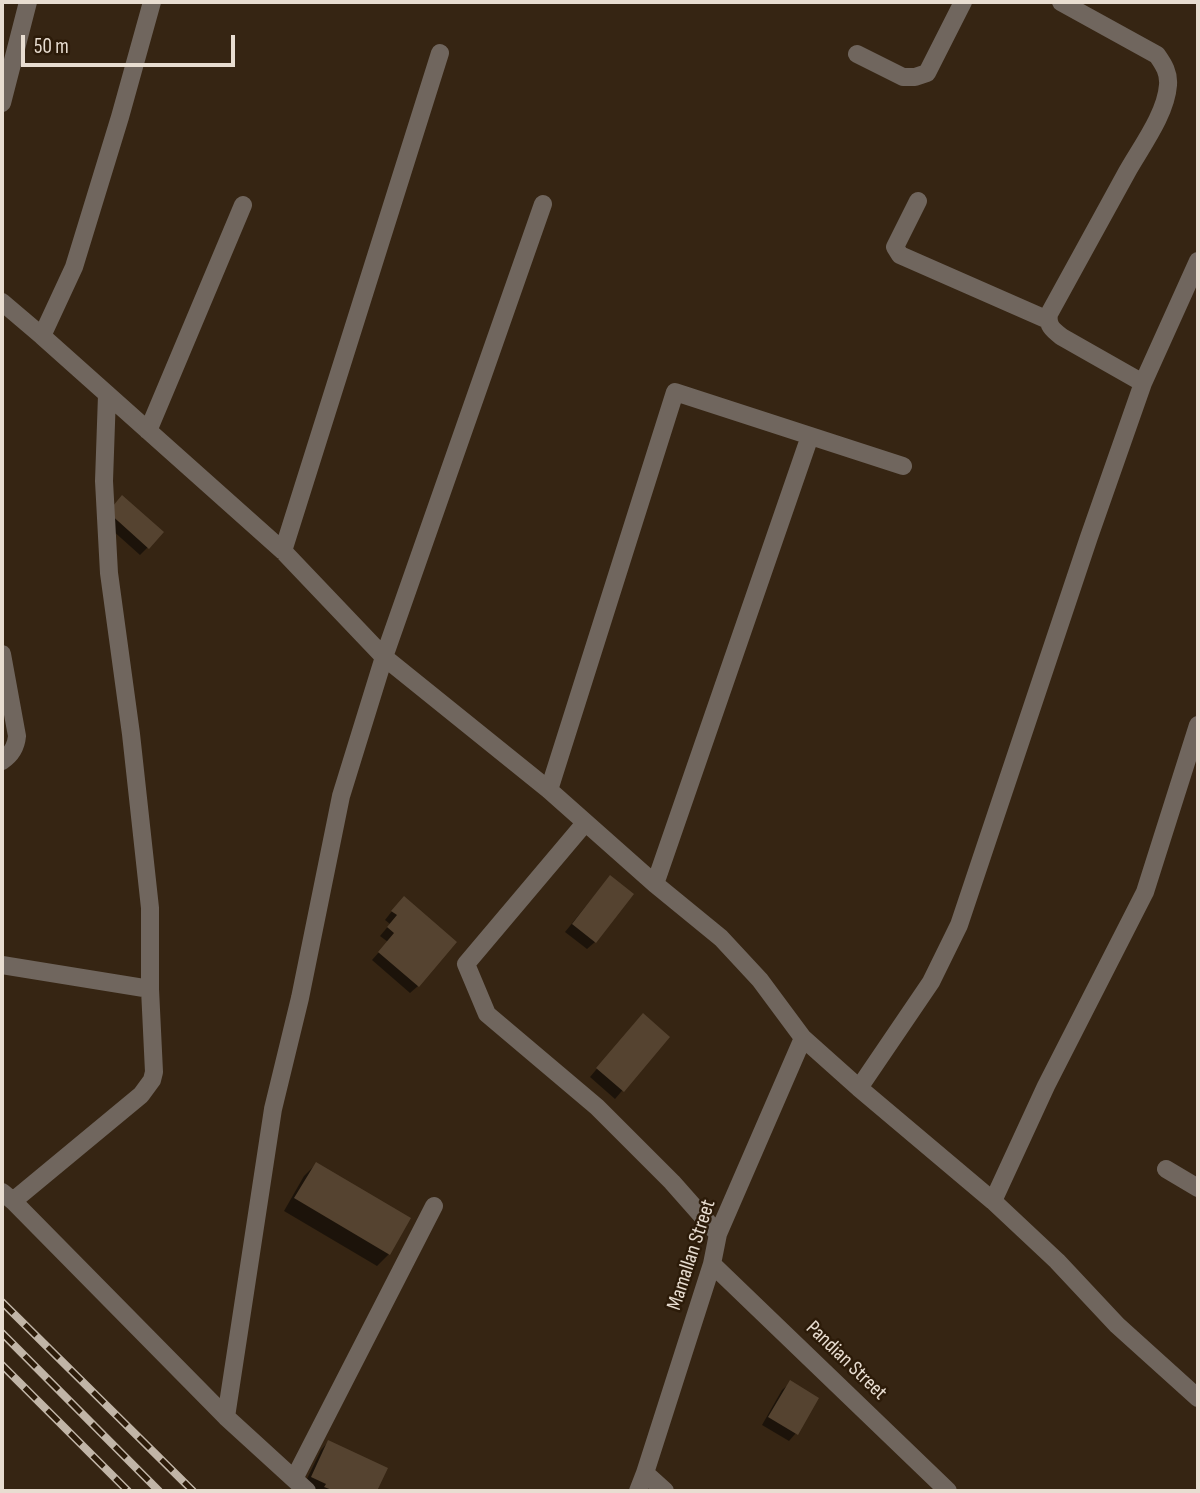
<!DOCTYPE html>
<html>
<head>
<meta charset="utf-8">
<style>
	body { margin:0 }
	#map { position:relative; width:1200px; height:1493px; overflow:hidden; background:#362513; font-family:"Sofia Sans Condensed",sans-serif }
	canvas { display:block }
	.frame { position:absolute; inset:0; border:4px solid #e8ddd1; pointer-events:none }
	.scale { position:absolute; left:21px; top:35px; width:214px; height:32px; box-sizing:border-box; border:4px solid #e8ddd1; border-top:0; padding-left:9px; font-size:21px; line-height:24px; white-space:nowrap; color:#e8ddd1; -webkit-text-stroke:5px #2c1b09; paint-order:stroke }
</style>
</head>
<body>
<div id="map">
<canvas width="1200" height="1493"></canvas>
<div class="frame"></div>
<div class="scale">50 m</div>
</div>
<script>
const ctx = document.querySelector('canvas').getContext('2d');
ctx.lineJoin = 'round';
function fill(path, color) {
  ctx.fillStyle = color;
  ctx.fill(path, 'evenodd');
}
function stroke(path, color, width, dash) {
  ctx.strokeStyle = color;
  ctx.lineWidth = width;
  ctx.lineCap = dash ? 'butt' : 'round';
  ctx.setLineDash(dash || []);
  ctx.stroke(path);
}
function write(font, color, halo, rows, align = 'center') {
  ctx.font = font + ' "Sofia Sans Condensed",sans-serif';
  ctx.lineWidth = 5;
  ctx.setLineDash([]);
  ctx.textBaseline = 'middle';
  ctx.strokeStyle = halo;
  ctx.fillStyle = color;
  for (const [text, x, y, turn = 0] of rows) {
    ctx.save();
    ctx.translate(x, y);
    ctx.rotate((+turn || 0) * Math.PI / 180);
    ctx.textAlign = isNaN(turn) ? turn : align;
    if (halo) ctx.strokeText(text, 0, 0);
    ctx.fillText(text, 0, 0);
    ctx.restore();
  }
}
fill(new Path2D(`
	M115,505L148,547L140,555L102,521Z
	M603,885L595,942L587,949L565,932Z
	M396,906L418,986L410,993L372,960L388,942L380,936L390,924L385,920Z
	M635,1023L668,1037L615,1099L590,1077Z
	M316,1164L389,1254L377,1266L284,1211L304,1176Z
	M790,1383L796,1433L789,1441L762,1425L782,1390Z
	M328,1442L386,1469L375,1491H319L304,1485L321,1450Z`), '#0007');
fill(new Path2D(`
	M122,495L164,532L149,549L108,512Z
	M610,875L634,894L596,943L572,924Z
	M404,896L457,942L419,987L378,952L394,933L387,927L397,915L391,911Z
	M643,1013L670,1037L624,1092L596,1068Z
	M316,1162L411,1218L390,1255L294,1198Z
	M790,1380L819,1398L798,1435L768,1417Z
	M328,1440L388,1468L377,1491H335L324,1487L326,1484L311,1477Z`), '#554330');
stroke(new Path2D(`
	M1061,2L1157,55C1164,65 1169,73 1168,85C1166,114 1141,147 1127,172C1101,219 1075,267 1049,314C1047,326 1053,330 1062,337L1143,383
	M857,54L903,77H915L927,73L963,2
	M2,103L28,2
	M918,201L895,247L900,255L1048,320
	M2,302L42,336L283,551L384,657L549,790L655,884L721,938L760,980L803,1038L859,1088L993,1201L1057,1261L1117,1325L1198,1398
	M42,336L74,267L120,117L152,2
	M148,431L243,205
	M283,551L440,53
	M2,654L17,736C16,747 11,755 2,761
	M549,790L675,392L903,466
	M585,823L466,964L487,1014L597,1107L672,1182L718,1234
	M655,884L810,436
	M2,965L150,989
	M859,1088L931,982L959,925L1089,537L1143,383L1198,261
	M1166,1169L1198,1188
	M2,1192L13,1201L226,1417L307,1491
	M13,1201L141,1095L152,1080L154,1072L150,989V908L131,734L109,573L104,481L107,395
	M993,1201L1046,1086L1145,892L1198,725
	M712,1264L948,1491
	M226,1417L273,1109L300,998L341,796L384,657L543,204
	M645,1473L665,1491
	M294,1479L434,1206
	M638,1491L645,1473L712,1264L718,1234L803,1038`), '#70665e', 18);
const rail = new Path2D(`
	M2,1302L193,1491
	M2,1333L159,1491
	M2,1365L128,1491`);
stroke(rail, '#c1b5a7', 8);
stroke(rail, '#2c1b09', 5, [16]);
write('21px', '#e8ddd1', '#2c1b09', [
	["Mamallan Street",692,1255,-72],
	["Pandian Street",846,1361,44]
]);
</script>
</body>
</html>
